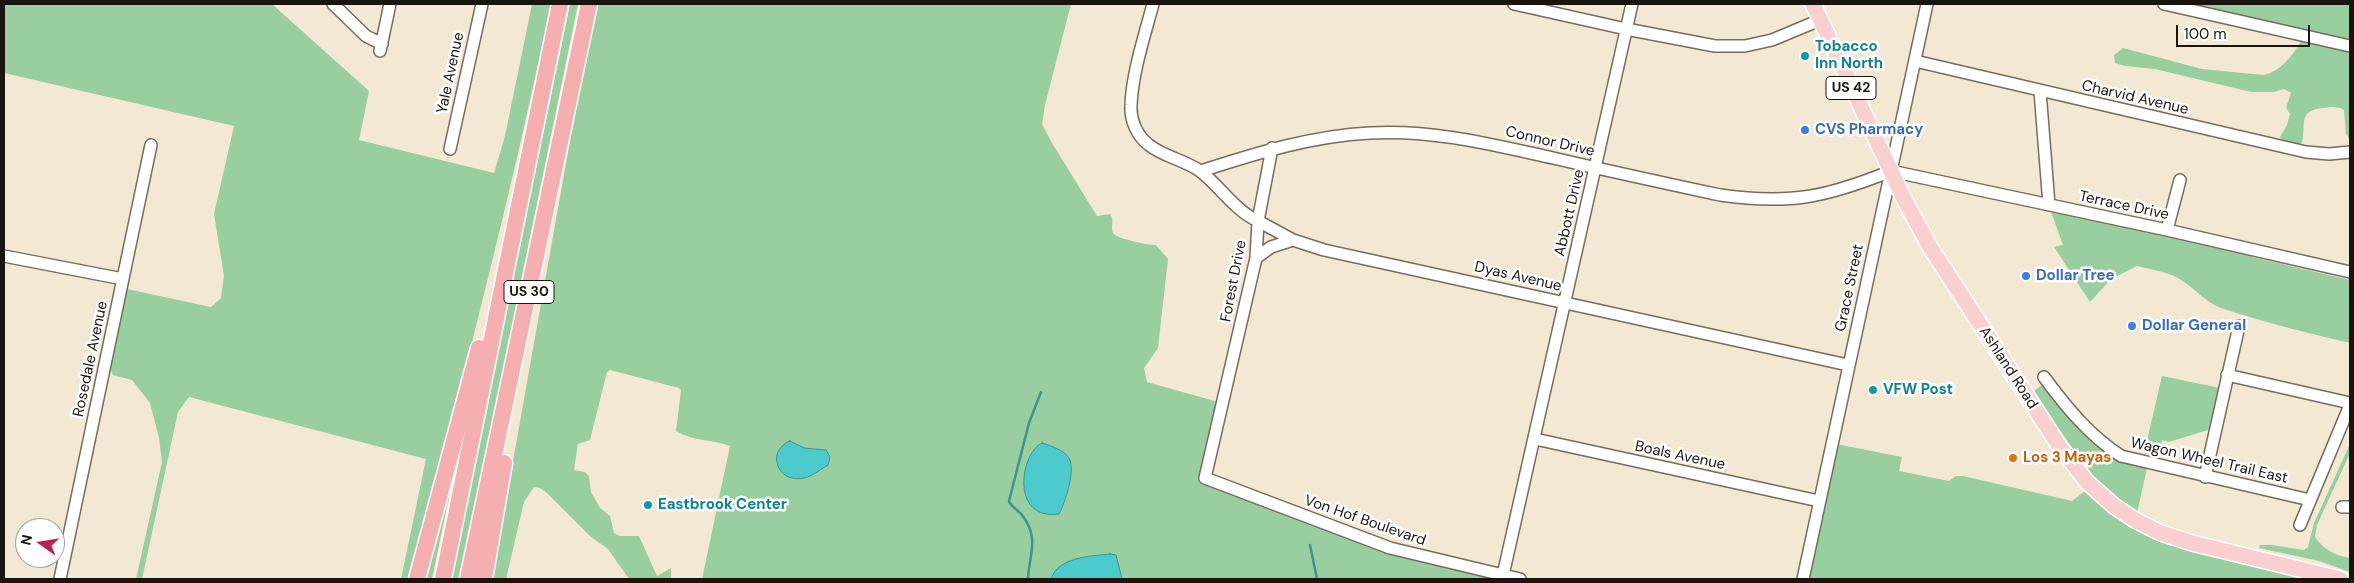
<!DOCTYPE html>
<html>
<head>
<meta charset="utf-8">
<style>
	body { margin:0 }
	#map { position:relative; width:2354px; height:583px; overflow:hidden; background:#f3e8d3; font-family:"DM Sans",sans-serif }
	canvas { display:block }
	.frame { position:absolute; inset:0; border:5px solid #19150e; pointer-events:none }
	.north { position:absolute; left:15px; top:518px; width:50px; height:50px; box-sizing:border-box; background:#fff; border:1px solid #a3a19f; border-radius:50%; rotate:283deg; font-size:14px; font-weight:700; line-height:20px; text-align:center; color:#19150e }
	.north::after { content:''; display:block; margin:auto; width:18px; height:22px; background:#b62652; clip-path:polygon(50% 0,100% 100%,50% 72%,0 100%) }
	.scale { position:absolute; left:2176px; top:25px; width:134px; height:22px; box-sizing:border-box; border:2px solid #19150e; border-top:0; padding-left:6px; font-size:15px; line-height:18px; white-space:nowrap; color:#19150e; -webkit-text-stroke:4px #fff; paint-order:stroke }
</style>
</head>
<body>
<div id="map">
<canvas width="2354" height="583"></canvas>
<div class="frame"></div>
<div class="north">N</div>
<div class="scale">100 m</div>
</div>
<script>
const ctx = document.querySelector('canvas').getContext('2d');
ctx.lineJoin = 'round';
function fill(path, color) {
  ctx.fillStyle = color;
  ctx.fill(path, 'evenodd');
}
function stroke(path, color, width, dash) {
  ctx.strokeStyle = color;
  ctx.lineWidth = width;
  ctx.lineCap = dash ? 'butt' : 'round';
  ctx.setLineDash(dash || []);
  ctx.stroke(path);
}
function write(font, color, halo, rows, align = 'center') {
  ctx.font = font + ' "DM Sans",sans-serif';
  ctx.lineWidth = 5;
  ctx.setLineDash([]);
  ctx.textBaseline = 'middle';
  ctx.strokeStyle = halo;
  ctx.fillStyle = color;
  for (const [text, x, y, turn = 0] of rows) {
    ctx.save();
    ctx.translate(x, y);
    ctx.rotate((+turn || 0) * Math.PI / 180);
    ctx.textAlign = isNaN(turn) ? turn : align;
    if (halo) ctx.strokeText(text, 0, 0);
    ctx.fillText(text, 0, 0);
    ctx.restore();
  }
}
fill(new Path2D(`
	M4,4H272L369,91L359,140L494,173L505,136L532,4H551C511,197 460,388 412,579H401L426,459L189,397L178,412L142,579H136L162,462L159,438L150,403L132,380L113,375L110,368L127,289L211,307L221,298L224,276L214,214L234,126L4,73Z
	M570,4H578L460,579H451Z
	M597,4H1071L1045,105L1042,124L1052,143L1097,216L1110,214C1115,220 1110,227 1113,233C1116,239 1149,245 1156,245L1168,259L1158,348L1144,368L1147,382L1218,402L1200,481L1233,494L1500,579H702L730,446C712,439 694,442 676,431L681,390L679,388L610,370L607,372L590,440L578,444L574,470L585,472L589,476L591,492L600,508L610,516L614,533L620,536H639L657,576L671,568V579H629L608,549L590,536L548,494L540,488L534,487L524,502L506,579H492L573,124Z
	M2187,4H2350V41Z
	M2302,39L2350,50V140L2346,134L2344,110C2337,106 2332,107 2324,108C2294,110 2309,128 2300,147L2283,143L2280,137L2287,125L2290,114L2286,108L2291,93L2284,89L2274,92H2251L2155,69L2125,66L2115,63L2114,55L2123,48L2202,69L2263,75C2281,72 2294,54 2302,39Z
	M2050,209L2252,253V257L2350,280V343C2307,333 2263,322 2221,308C2207,303 2196,290 2184,282C2171,272 2152,270 2137,266L2111,279L2090,302L2054,247L2063,245Z
	M2162,376L2220,388L2211,429L2169,442L2162,440L2159,456L2144,453Z
	M2043,384L2071,419L2147,468L2137,513L2116,498L2086,469L2033,392Z
	M1836,444L1902,457L1899,471L1949,481L1956,476H1963L2072,501L2085,491L2123,522L2144,535L2172,546L2310,579H1807Z
	M2350,444V453L2317,525L2315,537C2323,549 2336,556 2350,558V572L2319,561L2259,548L2260,545H2272L2304,550L2308,547L2314,523Z
	M449,481L452,482L432,579H422Z`), '#99cea1');
const water = new Path2D(`
	M790,441L804,448L826,450L830,457L828,465C821,469 813,476 804,478C776,484 766,450 790,441Z
	M1042,443C1051,446 1064,450 1069,458C1076,470 1065,503 1059,514C1010,521 1020,453 1042,443Z
	M1110,554L1116,555L1122,579H1051C1058,557 1090,556 1110,554Z`);
fill(water, '#4ccacc');
stroke(water, '#3d9493', 1);
stroke(new Path2D(`
	M1310,545L1317,579
	M1028,579C1029,555 1040,538 1022,515C1018,510 1011,507 1009,501L1029,423L1041,392`), '#3d9493', 2.5);
const minor = new Path2D(`
	M333,4L366,36L382,44
	M1153,4C1145,34 1132,74 1131,105C1130,120 1137,136 1149,145C1164,157 1185,160 1200,171C1220,186 1234,210 1258,221L1256,258L1205,478L1390,548L1520,579
	M1514,4L1626,29L1715,46H1745L1772,40L1820,20
	M2164,4L2350,46
	M380,51L390,4
	M1915,61L2306,152L2329,154L2350,152
	M2040,91L2049,205
	M1272,148L1258,221L1293,240L1324,250L1848,365
	M450,149L482,4
	M1201,171C1257,153 1311,136 1370,133C1432,129 1494,145 1553,158C1609,171 1664,183 1720,195C1790,205 1827,197 1891,171
	M1891,171L2167,230L2350,272
	M2167,230L2180,180
	M4,256L123,279
	M1256,258L1271,247L1293,240
	M2227,375L2350,403
	M2044,377C2066,407 2090,436 2121,456L2310,500
	M1535,439L1819,501
	M2205,477L2239,326
	M2342,507H2350
	M2300,525L2350,405
	M1503,575L1632,4
	M60,579L151,145
	M1803,579L1927,4`);
const major = new Path2D(`
	M1813,4L1904,199L1930,247L2060,447L2087,482L2114,506L2135,520L2161,533L2192,543L2340,579`);
const highway = new Path2D(`
	M417,579L479,348
	M443,579L560,4
	M468,579L589,4
	M484,579L504,463`);
stroke(minor, '#766c59', 14);
stroke(major, '#fff', 18);
stroke(highway, '#fff', 19);
stroke(minor, '#fff', 11);
stroke(major, '#f9cfd0', 15);
stroke(highway, '#f5afb0', 16);
for (const [x, y, r, color] of [
	[1805,56,5,"#0f9aa8"],
	[1805,130,5,"#3f7fe0"],
	[2026,276,5,"#3f7fe0"],
	[2132,326,5,"#3f7fe0"],
	[1873,390,5,"#0f9aa8"],
	[2013,458,5,"#e8710a"],
	[648,505,5,"#0f9aa8"]
]) {
  const dot = new Path2D();
  dot.arc(x, y, r, 0, 2 * Math.PI);
  ctx.fillStyle = color;
  ctx.fill(dot);
  stroke(dot, '#fff', 2);
}
for (const [x, y, w] of [
	[1851,88,50],
	[529,292,50]
]) {
  const box = new Path2D();
  box.roundRect(x - w / 2, y - 11.5, w, 23, 4);
  ctx.fillStyle = '#fff';
  ctx.fill(box);
  stroke(box, '#19150e', 1);
}
write('bold 14px', '#19150e', null, [
	["US 42",1851,88],
	["US 30",529,292]
]);
write('bold 15px', '#0d838f', '#fff', [
	["Tobacco",1815,47],
	["Inn North",1815,64],
	["VFW Post",1883,390],
	["Eastbrook Center",658,505]
], 'left');
write('15px', '#19150e', '#fff', [
	["Yale Avenue",451,73,-78],
	["Charvid Avenue",2135,98,13],
	["Connor Drive",1550,142,13],
	["Terrace Drive",2124,206,12],
	["Abbott Drive",1570,213,-77],
	["Dyas Avenue",1518,277,13],
	["Forest Drive",1234,281,-79],
	["Grace Street",1850,288,-78],
	["Rosedale Avenue",91,359,-78],
	["Ashland Road",2008,368,57],
	["Boals Avenue",1680,456,12],
	["Wagon Wheel Trail East",2209,461,13],
	["Von Hof Boulevard",1365,521,19]
]);
write('bold 15px', '#366cbe', '#fff', [
	["CVS Pharmacy",1815,130],
	["Dollar Tree",2036,276],
	["Dollar General",2142,326]
], 'left');
write('bold 15px', '#c56008', '#fff', [
	["Los 3 Mayas",2023,458]
], 'left');
</script>
</body>
</html>
